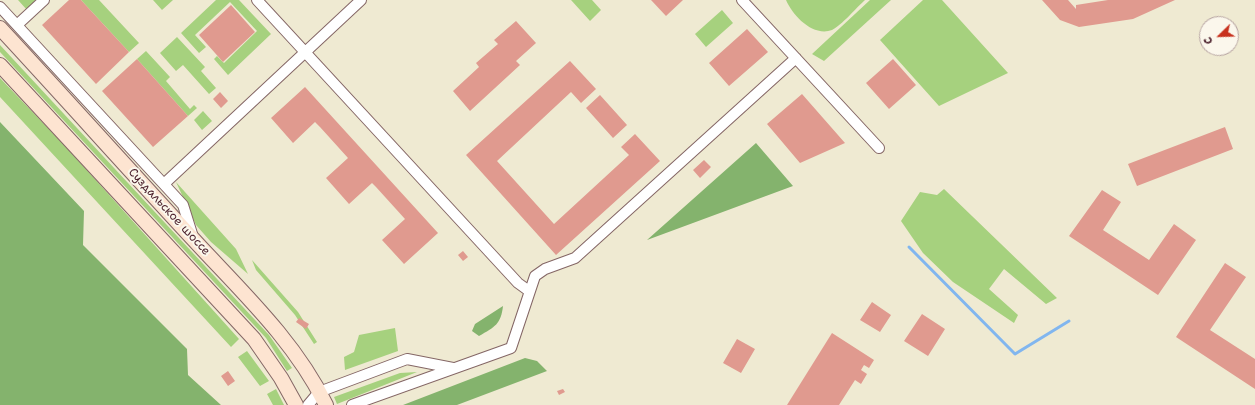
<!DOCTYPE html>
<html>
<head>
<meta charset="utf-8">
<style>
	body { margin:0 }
	#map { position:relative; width:1255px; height:405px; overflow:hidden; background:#efead2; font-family:"Shantell Sans",sans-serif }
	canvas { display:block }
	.north { position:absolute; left:1199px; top:16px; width:40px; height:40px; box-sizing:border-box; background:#fbf7ec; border:1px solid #b4a19f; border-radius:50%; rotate:247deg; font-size:11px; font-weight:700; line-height:16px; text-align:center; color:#4a1f2b }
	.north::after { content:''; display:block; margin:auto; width:14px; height:18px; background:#c8321e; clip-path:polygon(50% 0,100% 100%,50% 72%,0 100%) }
</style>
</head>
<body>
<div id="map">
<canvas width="1255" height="405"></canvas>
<div class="north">С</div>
</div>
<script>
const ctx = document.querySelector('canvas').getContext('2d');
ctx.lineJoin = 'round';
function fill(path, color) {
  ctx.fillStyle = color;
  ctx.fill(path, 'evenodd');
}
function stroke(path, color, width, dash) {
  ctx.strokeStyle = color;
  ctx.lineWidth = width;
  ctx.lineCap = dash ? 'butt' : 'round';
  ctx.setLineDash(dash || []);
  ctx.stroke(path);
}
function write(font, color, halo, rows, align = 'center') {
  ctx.font = font + ' "Shantell Sans",sans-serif';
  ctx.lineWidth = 4;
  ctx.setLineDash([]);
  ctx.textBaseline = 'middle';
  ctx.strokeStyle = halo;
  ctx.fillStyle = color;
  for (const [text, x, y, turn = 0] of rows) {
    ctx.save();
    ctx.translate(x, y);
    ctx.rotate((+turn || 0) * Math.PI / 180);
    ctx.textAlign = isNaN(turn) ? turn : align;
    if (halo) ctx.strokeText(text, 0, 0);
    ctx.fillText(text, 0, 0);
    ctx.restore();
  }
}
fill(new Path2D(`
	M18,0H37L27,10Z
	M81,0H99L139,43L129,52Z
	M153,0H173L162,10Z
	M216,0H239L271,34L228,75L214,59L217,56L224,63L257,31L230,2L195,35L206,47L199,53L181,33Z
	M571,0H592L601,10L590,21Z
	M786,0H865C857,7 841,26 832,30C813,37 793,16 786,0Z
	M870,0H891L824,61L812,54Z
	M923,0H942L1008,73L939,106L880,40Z
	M722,10L733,23L706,47L695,34Z
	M177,37L205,67L201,71L216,88L209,94L183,65L176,71L160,53Z
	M0,45L269,335L292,368L287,371L266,338L0,52Z
	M146,51L170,77L166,81L190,109L194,105L197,108L188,116L137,59Z
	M0,78L66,147L239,339L231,347L0,97Z
	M203,111L212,121L202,130L194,120Z
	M176,182L236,249L248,274L211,242L196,225Z
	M944,189L1057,298L1046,304L1004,269L989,289L1018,315L1014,323L953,282L923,253L901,221L920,192L937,195Z
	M252,260L298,312L317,342L314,344L295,315L256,270Z
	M395,328L398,351L345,370L344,357L354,352L359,335Z
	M247,351L269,381L260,386L238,357Z
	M417,372L337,404L334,397L400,373Z
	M276,389L284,405H273L267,394Z`), '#a6d17e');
fill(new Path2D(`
	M0,122L84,211L83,245L187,349L188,375L221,405H0Z
	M756,143L793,186L647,240Z
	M503,306C501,324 495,327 479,336L472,331L475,324Z
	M525,358L537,361L547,371L457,405H403Z`), '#84b36d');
stroke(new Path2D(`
	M909,247L1015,354L1069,321`), '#81b6ef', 3);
fill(new Path2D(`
	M69,0H81L129,52L96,84L42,25Z
	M651,0H683L666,16Z
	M1042,0H1068L1076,9V5L1108,0H1175L1133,19L1079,27L1060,20Z
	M231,5L255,32L223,62L199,35Z
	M516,21L536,43L516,61L520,65L470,111L453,91L479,67L476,63L498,44L494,40Z
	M747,29L768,52L729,86L709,63Z
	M137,59L188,116L153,147L102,91Z
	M893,59L916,85L889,109L866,83Z
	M570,61L596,89L581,103L571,92L497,161L554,224L629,155L621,147L635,134L660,161L556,255L466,155Z
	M305,87L438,233L404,264L382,240L405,219L376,187L372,183L349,204L326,178L348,158L320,127L315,122L293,143L271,118Z
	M220,92L228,101L221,108L213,99Z
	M802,94L845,143L800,163L767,124Z
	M600,95L627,125L613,138L586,108Z
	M1225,127L1233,149L1137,186L1128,164Z
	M704,160L711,167L700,178L693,170Z
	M1102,190L1121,202L1103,230L1149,260L1174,224L1196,240L1158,295L1069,236Z
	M463,251L468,257L463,261L458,255Z
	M1225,263L1246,277L1210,330L1255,359V389L1176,337Z
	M872,302L891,315L880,332L860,320Z
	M922,314L945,329L928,356L904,341Z
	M299,318L309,324L306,329L296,322Z
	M832,333L874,360L869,368L864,365L861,370L867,374L861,384L855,380L839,405H787Z
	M737,339L755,349L741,373L723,363Z
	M228,371L235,381L228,386L221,376Z
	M563,389L565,392L559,395L557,391Z`), '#e09a8f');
const minor = new Path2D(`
	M257,0L518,283L529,291
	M742,0L879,148
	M0,7L183,205L193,237
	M17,25L44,0
	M165,183L361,0
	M308,405L319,392L407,359L453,368
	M352,405L511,348L535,276L545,269L575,258L796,58`);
const secondary = new Path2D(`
	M0,28C65,98 129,170 194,240C241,291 295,341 326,405
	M0,65L254,339L281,378L296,405`);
stroke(minor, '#846665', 12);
stroke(secondary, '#846665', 16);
stroke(minor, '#fff', 10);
stroke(secondary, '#fde4d1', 14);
write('12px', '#4a1f2b', '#fbf7ec', [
	["Суздальское шоссе",169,212,47]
]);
</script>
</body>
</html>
